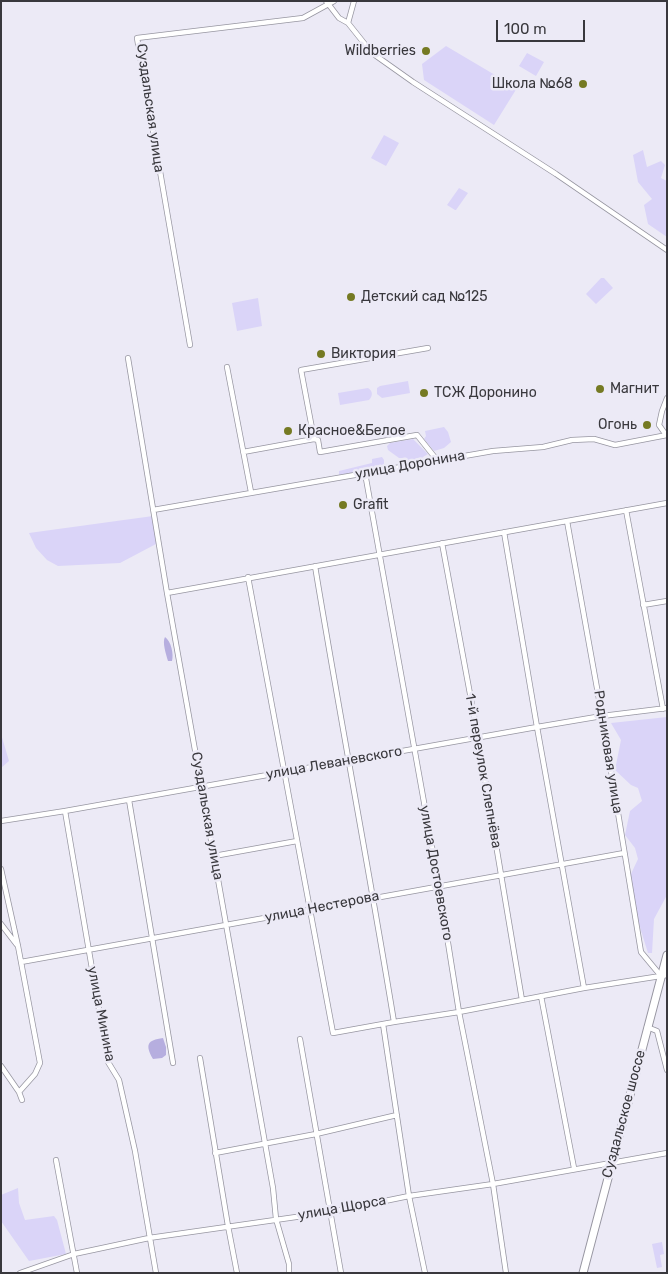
<!DOCTYPE html>
<html>
<head>
<meta charset="utf-8">
<style>
	body { margin:0 }
	#map { position:relative; width:668px; height:1274px; overflow:hidden; background:#eceaf6; font-family:Rubik,sans-serif }
	canvas { display:block }
	.frame { position:absolute; inset:0; border:2px solid #39383d; pointer-events:none }
	.scale { position:absolute; left:496px; top:20px; width:89px; height:22px; box-sizing:border-box; border:2px solid #39383d; border-top:0; padding-left:6px; font-size:15px; line-height:18px; white-space:nowrap; color:#39383d; -webkit-text-stroke:4px #eceaf6; paint-order:stroke }
</style>
</head>
<body>
<div id="map">
<canvas width="668" height="1274"></canvas>
<div class="frame"></div>
<div class="scale">100 m</div>
</div>
<script>
const ctx = document.querySelector('canvas').getContext('2d');
ctx.lineJoin = 'round';
function fill(path, color) {
  ctx.fillStyle = color;
  ctx.fill(path, 'evenodd');
}
function stroke(path, color, width, dash) {
  ctx.strokeStyle = color;
  ctx.lineWidth = width;
  ctx.lineCap = dash ? 'butt' : 'round';
  ctx.setLineDash(dash || []);
  ctx.stroke(path);
}
function write(font, color, halo, rows, align = 'center') {
  ctx.font = font + ' Rubik,sans-serif';
  ctx.lineWidth = 5;
  ctx.setLineDash([]);
  ctx.textBaseline = 'middle';
  ctx.strokeStyle = halo;
  ctx.fillStyle = color;
  for (const [text, x, y, turn = 0] of rows) {
    ctx.save();
    ctx.translate(x, y);
    ctx.rotate((+turn || 0) * Math.PI / 180);
    ctx.textAlign = isNaN(turn) ? turn : align;
    if (halo) ctx.strokeText(text, 0, 0);
    ctx.fillText(text, 0, 0);
    ctx.restore();
  }
}
fill(new Path2D(`
	M446,46L517,88L494,125L424,80L422,64Z
	M527,53L544,62L536,76L519,66Z
	M384,135L399,143L386,166L371,158Z
	M643,150L647,167L661,161L665,165L661,178L667,181V237L648,224L644,205L652,199L638,182L633,155Z
	M459,188L468,193L456,210H455L447,205Z
	M601,278H604L613,288L596,304L586,294Z
	M258,298L262,326L237,331L232,303Z
	M408,381L410,393L382,398L377,394V388L380,386Z
	M368,388C373,391 373,396 369,400L340,405L338,393Z
	M444,427L448,432L451,442L444,448L434,451L424,439L426,436L425,431Z
	M413,439L428,454L423,457L420,461L411,463L406,459L399,458L388,450L387,446L390,443Z
	M382,457L384,460V467L339,475V471L372,463V459Z
	M153,516L156,544L120,563L58,566L47,560L36,548L29,533Z
	M667,717V895L654,919L652,953H648L638,921L630,876L638,859L635,848L625,835L630,811L642,801L638,788L631,785L615,770L621,740L611,723Z
	M1,734L9,761L1,768Z
	M18,1188L19,1203L25,1220L54,1216L57,1220L66,1254L29,1261L1,1221V1195Z
	M662,1242L664,1254L660,1255L662,1267L657,1268L652,1244Z`), '#dad4f8');
fill(new Path2D(`
	M165,637C171,641 174,654 172,661H168C166,654 162,642 165,637Z
	M163,1038L166,1047V1055L162,1058L153,1059C145,1045 147,1040 163,1038Z`), '#b6aedf');
const minor = new Path2D(`
	M326,1L339,18L348,23L372,53L413,82L556,174L667,250
	M348,23L354,1
	M190,345L137,38L303,18L334,1
	M128,358L167,593L273,1188L276,1219L289,1264V1273
	M227,367L251,492
	M666,435L659,425L662,411L667,398
	M314,439L318,440L320,452L417,435L437,460
	M243,452L314,439L301,370L428,348
	M365,473L439,886L459,1012L493,1184L506,1273
	M153,510L493,451L543,447L572,440L594,439L615,445L667,435
	M626,510L663,709
	M567,521L602,716L641,952L661,976
	M504,532L537,727L584,988
	M442,543L478,737L522,1000
	M315,566C340,718 369,869 394,1022
	M248,577L333,1033L394,1022L459,1012L584,988L667,975
	M167,593L667,503
	M643,605L667,601
	M129,800L173,1063
	M65,811L108,1062L119,1080L135,1151L156,1273
	M1,821L65,811L537,727L602,716L667,708
	M214,856L297,841
	M1,869L18,946L40,1063L35,1074L19,1092L22,1100
	M1,924L17,945
	M21,962L624,853
	M541,996L574,1168
	M383,1024L409,1196L425,1273
	M647,1027L657,1031L667,1070
	M300,1039L341,1273
	M200,1058L228,1226L237,1273
	M1,1066L19,1092
	M215,1153L316,1134L397,1115
	M56,1160L77,1273
	M20,1273L74,1254L149,1238L331,1212L409,1196L493,1184L667,1153`);
const secondary = new Path2D(`
	M583,1273L667,955`);
stroke(minor, '#9796a1', 6);
stroke(secondary, '#9796a1', 9);
stroke(minor, '#fff', 4.5);
stroke(secondary, '#fff', 7);
for (const [x, y, r, color] of [
	[426,51,5,"#757a23"],
	[583,84,5,"#757a23"],
	[351,297,5,"#757a23"],
	[321,354,5,"#757a23"],
	[600,389,5,"#757a23"],
	[424,393,5,"#757a23"],
	[647,425,5,"#757a23"],
	[288,431,5,"#757a23"],
	[343,505,5,"#757a23"]
]) {
  const dot = new Path2D();
  dot.arc(x, y, r, 0, 2 * Math.PI);
  ctx.fillStyle = color;
  ctx.fill(dot);
  stroke(dot, '#eceaf6', 2);
}
write('14px', '#39383d', '#eceaf6', [
	["Wildberries",416,51,"right"],
	["Школа №68",573,84,"right"],
	["Детский сад №125",361,297],
	["Виктория",331,354],
	["Магнит",610,389],
	["ТСЖ Доронино",434,393],
	["Огонь",637,425,"right"],
	["Красное&Белое",298,431],
	["Grafit",353,505]
], 'left');
write('14px', '#39383d', '#eceaf6', [
	["Суздальская улица",150,108,82],
	["улица Доронина",410,465,-10],
	["Родниковая улица",608,752,81],
	["улица Леваневского",334,763,-10],
	["1-й переулок Слепнёва",483,771,80],
	["Суздальская улица",207,816,80],
	["улица Достоевского",436,873,80],
	["улица Нестерова",322,907,-11],
	["улица Минина",101,1014,79],
	["Суздальское шоссе",624,1114,-75],
	["улица Щорса",342,1208,-10]
]);
</script>
</body>
</html>
